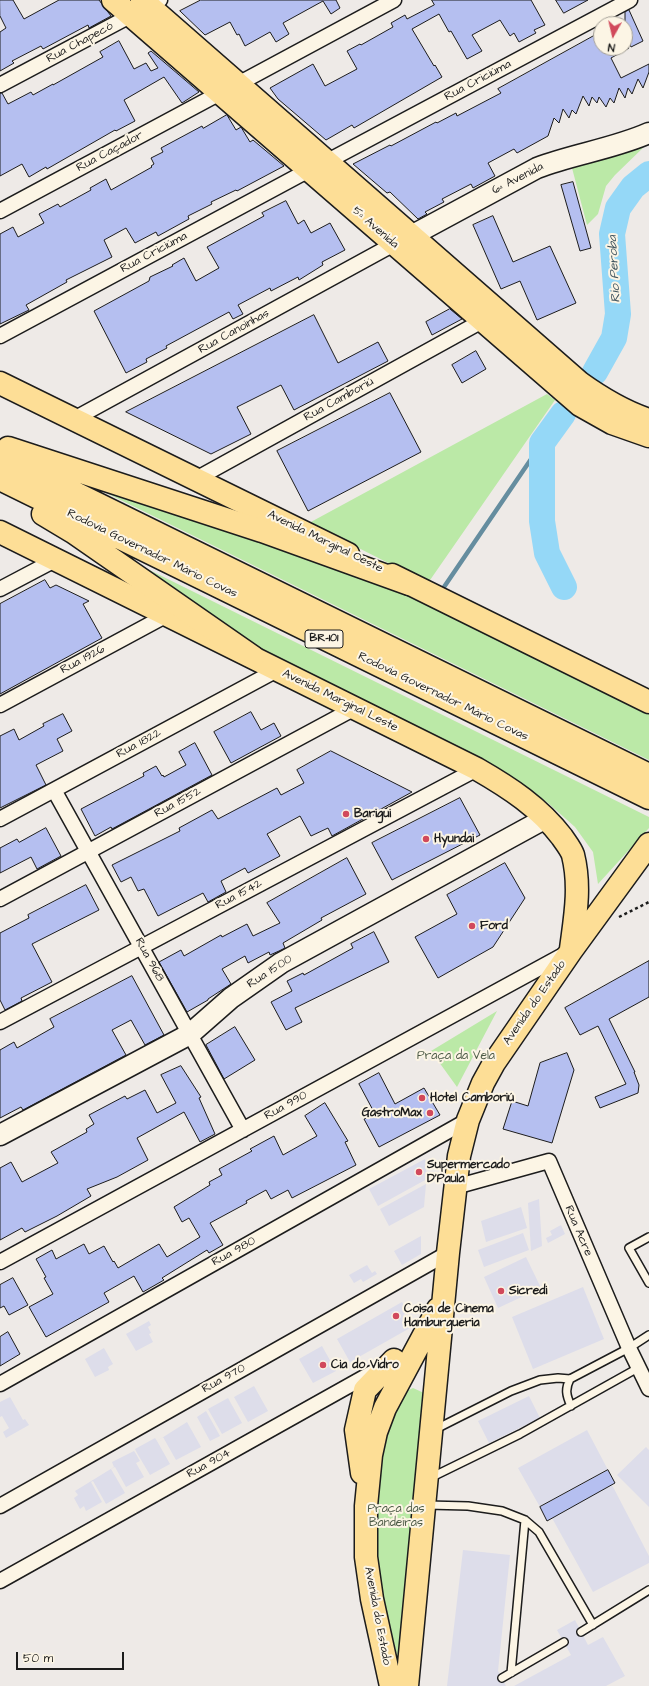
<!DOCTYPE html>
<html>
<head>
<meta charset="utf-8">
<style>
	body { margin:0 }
	#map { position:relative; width:649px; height:1686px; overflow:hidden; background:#eeeae7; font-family:"Architects Daughter",sans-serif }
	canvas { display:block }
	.north { position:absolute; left:593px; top:16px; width:40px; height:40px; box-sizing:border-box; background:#fcf5e5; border:1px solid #a29e95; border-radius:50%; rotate:188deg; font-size:11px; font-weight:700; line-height:16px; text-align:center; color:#1c1c1c }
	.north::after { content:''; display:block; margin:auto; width:14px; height:18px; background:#d1495b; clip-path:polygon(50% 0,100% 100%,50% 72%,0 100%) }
	.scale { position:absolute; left:16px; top:1652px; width:108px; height:18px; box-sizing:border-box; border:2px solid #1c1c1c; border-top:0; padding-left:5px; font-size:12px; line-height:14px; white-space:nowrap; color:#1c1c1c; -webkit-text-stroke:3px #fcf5e5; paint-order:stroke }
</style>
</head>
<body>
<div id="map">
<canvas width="649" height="1686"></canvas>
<div class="north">N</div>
<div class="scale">50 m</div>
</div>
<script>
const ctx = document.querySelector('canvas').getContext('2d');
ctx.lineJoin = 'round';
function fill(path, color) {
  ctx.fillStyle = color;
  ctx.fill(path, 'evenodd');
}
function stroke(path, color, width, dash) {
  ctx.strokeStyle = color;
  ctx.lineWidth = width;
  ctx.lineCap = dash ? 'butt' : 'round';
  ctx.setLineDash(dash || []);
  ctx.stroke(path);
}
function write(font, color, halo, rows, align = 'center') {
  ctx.font = font + ' "Architects Daughter",sans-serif';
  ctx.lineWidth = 4;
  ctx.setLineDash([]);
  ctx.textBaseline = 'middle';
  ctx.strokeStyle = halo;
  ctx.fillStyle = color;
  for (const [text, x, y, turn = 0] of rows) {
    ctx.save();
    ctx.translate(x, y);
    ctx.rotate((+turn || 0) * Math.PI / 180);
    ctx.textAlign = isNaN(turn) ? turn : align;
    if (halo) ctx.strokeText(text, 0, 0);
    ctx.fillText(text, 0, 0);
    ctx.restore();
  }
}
fill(new Path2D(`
	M425,1159L427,1179L378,1206L369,1189Z
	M426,1184L424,1207L389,1226L380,1209Z
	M539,1199L542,1246L531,1251L528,1203Z
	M521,1207L527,1228L486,1242L481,1221Z
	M561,1225L565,1234L548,1243L546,1238L552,1235L550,1231Z
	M523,1233L529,1250L484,1267L478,1250Z
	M421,1236V1254L402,1265L394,1251Z
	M526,1257L541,1288L498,1308L484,1277Z
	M367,1265L372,1273L375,1271L377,1274L363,1282L361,1279L354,1283L349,1275Z
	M583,1287L604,1339L533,1369L512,1317Z
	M402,1302L408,1312L403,1315L410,1328L350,1362L337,1339Z
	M149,1321L151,1325L148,1327L151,1333L149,1334L153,1342L136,1351L126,1334Z
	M322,1346L336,1371L313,1383L299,1359Z
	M104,1348L113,1364L108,1367L109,1370L95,1377L85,1359Z
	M254,1386L268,1411L248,1422L234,1397Z
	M529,1396L540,1418L489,1443L478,1421Z
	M10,1397L23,1420L25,1419L29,1425L6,1438L3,1432L9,1428L2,1416L0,1417V1402Z
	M228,1398L242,1423L222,1434L208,1409Z
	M206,1411L220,1436L210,1441L197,1417Z
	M187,1422L201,1447L176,1460L163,1437L157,1441L170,1464L150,1475L137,1453L136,1454L140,1461L136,1463L144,1477L126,1487L115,1467L111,1469L125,1493L106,1504L93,1481L91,1482L102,1502L86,1511L84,1506L80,1509L74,1498L78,1495L75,1491L114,1467L112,1462L134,1451L136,1454L137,1453L135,1449L155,1438L157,1441Z
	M587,1430L608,1470L540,1507L518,1468Z
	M646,1447L649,1450V1507L617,1475Z
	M612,1485L649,1556V1563L593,1592L552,1518Z
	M463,1550L510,1555L498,1671L506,1686H447Z
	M575,1620L588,1645L603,1637L625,1676L606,1686H514L571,1655L557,1630Z`), '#ddddea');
fill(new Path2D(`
	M647,144L615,175L606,186L598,214L587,225L572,168Z
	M547,394L555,400L428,583L309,523Z
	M78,479L401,589L638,710L649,713V760Z
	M109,550L649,817V828L598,884L593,852L575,827L548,803L497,770L237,639Z
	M497,1011L457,1087L431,1051Z
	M413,1388L424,1393L400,1668L375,1562V1518L382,1456L391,1415L402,1393Z`), '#bbe9a7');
stroke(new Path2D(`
	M444,587L542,443`), '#658d9f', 4.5);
stroke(new Path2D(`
	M595,372L614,338L618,314L612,234L618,208L633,187L649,174
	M563,414L542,443V521L547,553L564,587`), '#95d8f7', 26);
const building = new Path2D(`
	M0,0H13L24,19L59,0H99L111,16L89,28L88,25L43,49L41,46L12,61L14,63L0,71V32L6,28L0,16Z
	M201,0H336L340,8L331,14L323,1L283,23L289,34L276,42L270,32L245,46L239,34L237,35L230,22L205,35L180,11Z
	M432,0H531L545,25L534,30L536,33L519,42L514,33L510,36L500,20L472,35L482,51L467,59L451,31L449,32L439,14L412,29L434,66L435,65L442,77L354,128L352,125L326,140L278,99L270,88L313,64L325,86L357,69L347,51L360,44L361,45L393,27L391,23L405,15L407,19L434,5Z
	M556,0H588L564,13Z
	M629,10L643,41L631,47L625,35V12Z
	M601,32V48H629L611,58L621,78L649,64V72L643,88L638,79L632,94L628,88L625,98L619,88L614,103L610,98L606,107L599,97L597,103L592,97L589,106L583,96L576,114L572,110L569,118L563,109L559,123L554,118L548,136L517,153L514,149L488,163L495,176L473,188L471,184L442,199L444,202L425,212L427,214L418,219L390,192L387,193L353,164L390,145L391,146L436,122L437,123L456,113L457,116L501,93L498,89Z
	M119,41L134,69L146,63L151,71L158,68L148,53L151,51L199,92L182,103L164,77L124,100L135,121L116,131L115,130L47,169L46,167L29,177L22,164L0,176V93H2L8,104L31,92L33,95L53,84V85L103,57L100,52Z
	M227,115L236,130L241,127L250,142L253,140L284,166L237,191L236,190L211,202L212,204L188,216L189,219L158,236L156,232L135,243L126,228L104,240L112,257L66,280L67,282L26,305L29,310L0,324V234L13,227L18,237L44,223L39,214L58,204L60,207L91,190L90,188L106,179L111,190L152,167L151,166L154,164L151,158L163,152L161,148L202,126L203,128Z
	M573,182L591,248L580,251L561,185Z
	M286,201L298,224L304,220L311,233L330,223L345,250L322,262L323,265L299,280L298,277L271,291L270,288L238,305L243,314L233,319L229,312L166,346L167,348L146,359L147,362L126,373L94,311L149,281L150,277L173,266L172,265L184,258L196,281L219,268L207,247L264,216L262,213Z
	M493,216L513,262L550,246L576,303L537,320L520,281L501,289L473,225Z
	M450,309L462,319L432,335L426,322Z
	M314,315L338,363L378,342L388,361L294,410L281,385L237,407L251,434L211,454L126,412Z
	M476,351L486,369L462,383L452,365Z
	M390,393L421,452L308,511L277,451Z
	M45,580L50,588L56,585L89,601L83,604L102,638L0,694V604Z
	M251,712L261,730L274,723L281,736L231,763L214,732Z
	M63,714L72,731L57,739L63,751L36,765L46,785L0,808V736L14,729L19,740L44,726L43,724Z
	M195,743L212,775L125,822L112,829L111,827L95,836L81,809L144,776L143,773L156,766L162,776L163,775L164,777L186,765L179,752Z
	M331,751L412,792L332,836L328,828L311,836L300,816L267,834L280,856L248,873L245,868L221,881L226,892L208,902L203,893L158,916L144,889L138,891L131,877L121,882L112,865L180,831L179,828L212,810L218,819L277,788L281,795L304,783L297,770Z
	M460,798L480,835L392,880L372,843Z
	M46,828L61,856L37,869L31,857L0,873V848L17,839L19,842Z
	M347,858L366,894L321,918L322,920L283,943L285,948L279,951L270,955L269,952L248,963L245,956L222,969L231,984L208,999V1000L187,1012L159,962L181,950L184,956L221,935L222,937L247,924L253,936L280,923L267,903Z
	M505,863L525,898L493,947L438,978L415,937L457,914L447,895Z
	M86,885L99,910L32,944L52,982L21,998L22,1001L5,1010L0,1000V933L29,918L28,915Z
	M374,932L389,962L295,1008L302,1022L286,1030L271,1002L292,991L287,981L303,973L304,975L353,948L351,944Z
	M649,961V997L609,1019L635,1072H634L639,1085L638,1093L600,1108L595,1097L626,1084L598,1026L580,1035L565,1008Z
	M132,976L164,1035L145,1045L131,1020L112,1030L126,1055L23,1110L21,1107L0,1118V1050L14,1042L17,1048L54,1027L50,1019Z
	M235,1027L255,1060L224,1079L206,1045Z
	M567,1053L574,1070L552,1143L503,1129L512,1101L528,1106L540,1063Z
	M181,1066L201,1097L199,1098L215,1134L200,1142L184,1112L137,1138L148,1160L117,1177L87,1189L91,1196L57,1216L25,1232L22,1228L0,1240V1168L11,1162L22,1182L58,1163L51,1152L87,1132L86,1129L94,1124L89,1115L125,1096L127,1099L145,1090L157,1113L176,1103L161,1075Z
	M379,1073L395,1104L424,1088L440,1115L379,1147L364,1119L375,1114L359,1084Z
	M325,1103L348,1141L345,1142L356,1165L292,1198L288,1190L271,1199L266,1190L246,1201L247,1203L210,1223L223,1245L209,1253L207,1250L162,1278L164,1280L143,1292L134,1276L104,1293L109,1302L46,1337L29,1307L53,1294L44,1278L46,1277L36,1259L52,1250L56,1259L84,1244L89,1254L104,1246L113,1262L114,1261L118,1268L159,1244L167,1257L200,1237L189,1218L182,1222L174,1207L210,1185L209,1182L222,1175L219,1169L252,1151L250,1149L274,1136L283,1155L317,1136L305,1116Z
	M13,1278L28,1305L9,1315L4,1306L0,1308V1285Z
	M8,1332L20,1354L0,1366V1337Z
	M608,1470L615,1483L547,1521L540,1507Z`);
fill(building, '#b5bff0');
stroke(building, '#1c1c1c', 1);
const lane = new Path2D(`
	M649,1237L629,1248L649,1283
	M570,1379C565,1389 566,1395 571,1406
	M434,1430L511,1391L540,1380L558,1378L570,1379L629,1348L649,1335
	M430,1478L520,1434L638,1368
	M427,1505L468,1506L502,1511L525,1520L539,1532L593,1625
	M581,1632L649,1590
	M511,1673L525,1520
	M502,1678L564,1642`);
const street = new Path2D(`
	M238,84L394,0
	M0,85L160,0
	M326,162L630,0
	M0,211L220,93
	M0,336L309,170
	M74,419L394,244
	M196,479L482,321
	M0,589L55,560
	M0,705L167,615
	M54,790L243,1130
	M0,819L277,670
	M0,899L355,708
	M0,1022L477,769
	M455,1187L549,1161L629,1348L649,1389
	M0,1262L567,953
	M0,1384L468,1120
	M0,1506L448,1253
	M0,1581L377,1370`);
const secondary = new Path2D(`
	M398,243L537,168C573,154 613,149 649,133
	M0,1135L190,1034L231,998L281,963L546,818`);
const primary = new Path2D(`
	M113,0L580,405L612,423L649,436
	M142,0L580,383C601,398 624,412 649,420
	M0,383L348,554
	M0,532L477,769C510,788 539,807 562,837C566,843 571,849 573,855C581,887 575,918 571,949
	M392,575L649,702
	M362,1473L356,1430L365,1390L394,1360
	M391,1686L372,1599L366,1557V1506L371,1455L376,1432L385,1408L438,1309
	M407,1686L448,1253L459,1156L468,1120L483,1083L494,1063L571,951L649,844`);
const highway = new Path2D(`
	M8,448L262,531L409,584
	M0,456L649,775
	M0,479L649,798
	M43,514L73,532L253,657`);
stroke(lane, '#1c1c1c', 10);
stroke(street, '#1c1c1c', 17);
stroke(secondary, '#1c1c1c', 23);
stroke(primary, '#1c1c1c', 25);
stroke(highway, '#1c1c1c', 25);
stroke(new Path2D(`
	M619,917L649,902`), '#1c1c1c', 2.5, [3, 3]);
stroke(lane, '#fcf5e5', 7);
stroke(street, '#fcf5e5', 14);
stroke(secondary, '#fcf5e5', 20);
stroke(primary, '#fdde96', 22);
stroke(highway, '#fdde96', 22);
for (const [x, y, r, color] of [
	[346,814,4,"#d1495b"],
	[426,839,4,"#d1495b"],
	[472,926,4,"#d1495b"],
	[422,1098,4,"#d1495b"],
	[430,1113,4,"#d1495b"],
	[419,1172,4,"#d1495b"],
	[501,1291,4,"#d1495b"],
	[396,1316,4,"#d1495b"],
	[323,1365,4,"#d1495b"]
]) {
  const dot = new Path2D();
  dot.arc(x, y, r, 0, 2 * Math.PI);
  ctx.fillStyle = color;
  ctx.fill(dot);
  stroke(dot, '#fcf5e5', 1.5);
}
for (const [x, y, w] of [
	[324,639,38]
]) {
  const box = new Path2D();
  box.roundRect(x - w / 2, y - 9, w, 18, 3);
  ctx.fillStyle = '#fcf5e5';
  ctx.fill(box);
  stroke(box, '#1c1c1c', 1);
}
write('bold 11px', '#1c1c1c', null, [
	["BR-101",324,639]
]);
write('12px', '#1c1c1c', '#fcf5e5', [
	["Rua Chapecó",80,43,-28],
	["Rua Criciúma",478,81,-28],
	["Rua Caçador",110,152,-28],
	["6ª Avenida",518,179,-27],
	["5ª Avenida",375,228,41],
	["Rua Criciúma",154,253,-28],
	["Rua Canoinhas",234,332,-29],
	["Rua Camboriú",339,400,-29],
	["Avenida Marginal Oeste",325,542,26],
	["Rodovia Governador Mário Covas",152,554,26],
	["Rua 1926",83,660,-28],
	["Rodovia Governador Mário Covas",443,697,26],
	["Avenida Marginal Leste",340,701,26],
	["Rua 1822",139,744,-28],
	["Rua 1552",178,803,-28],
	["Rua 1542",239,895,-28],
	["Rua 968",149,960,61],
	["Rua 1500",270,972,-33],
	["Avenida do Estado",535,1003,-55],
	["Rua 990",286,1106,-29],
	["Rua Acre",578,1231,67],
	["Rua 980",234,1252,-29],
	["Rua 970",224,1379,-29],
	["Rua 904",209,1464,-29],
	["Avenida do Estado",377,1616,79]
]);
write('bold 12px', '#1c1c1c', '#fcf5e5', [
	["Barigui",354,814],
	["Hyundai",434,839],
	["Ford",480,926],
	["Hotel Camboriú",430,1098],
	["GastroMax",422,1113,"right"],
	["Supermercado",427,1165],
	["D'Paula",427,1179],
	["Sicredi",509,1291],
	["Coisa de Cinema",404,1309],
	["Hamburgueria",404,1323],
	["Cia do Vidro",331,1365]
], 'left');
write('12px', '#4c5a46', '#fcf5e5', [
	["Praça da Vela",456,1056],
	["Praça das",396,1509],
	["Bandeiras",396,1523]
]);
write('italic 13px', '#40545e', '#fcf5e5', [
	["Rio Peroba",615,269,-93]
]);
</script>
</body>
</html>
